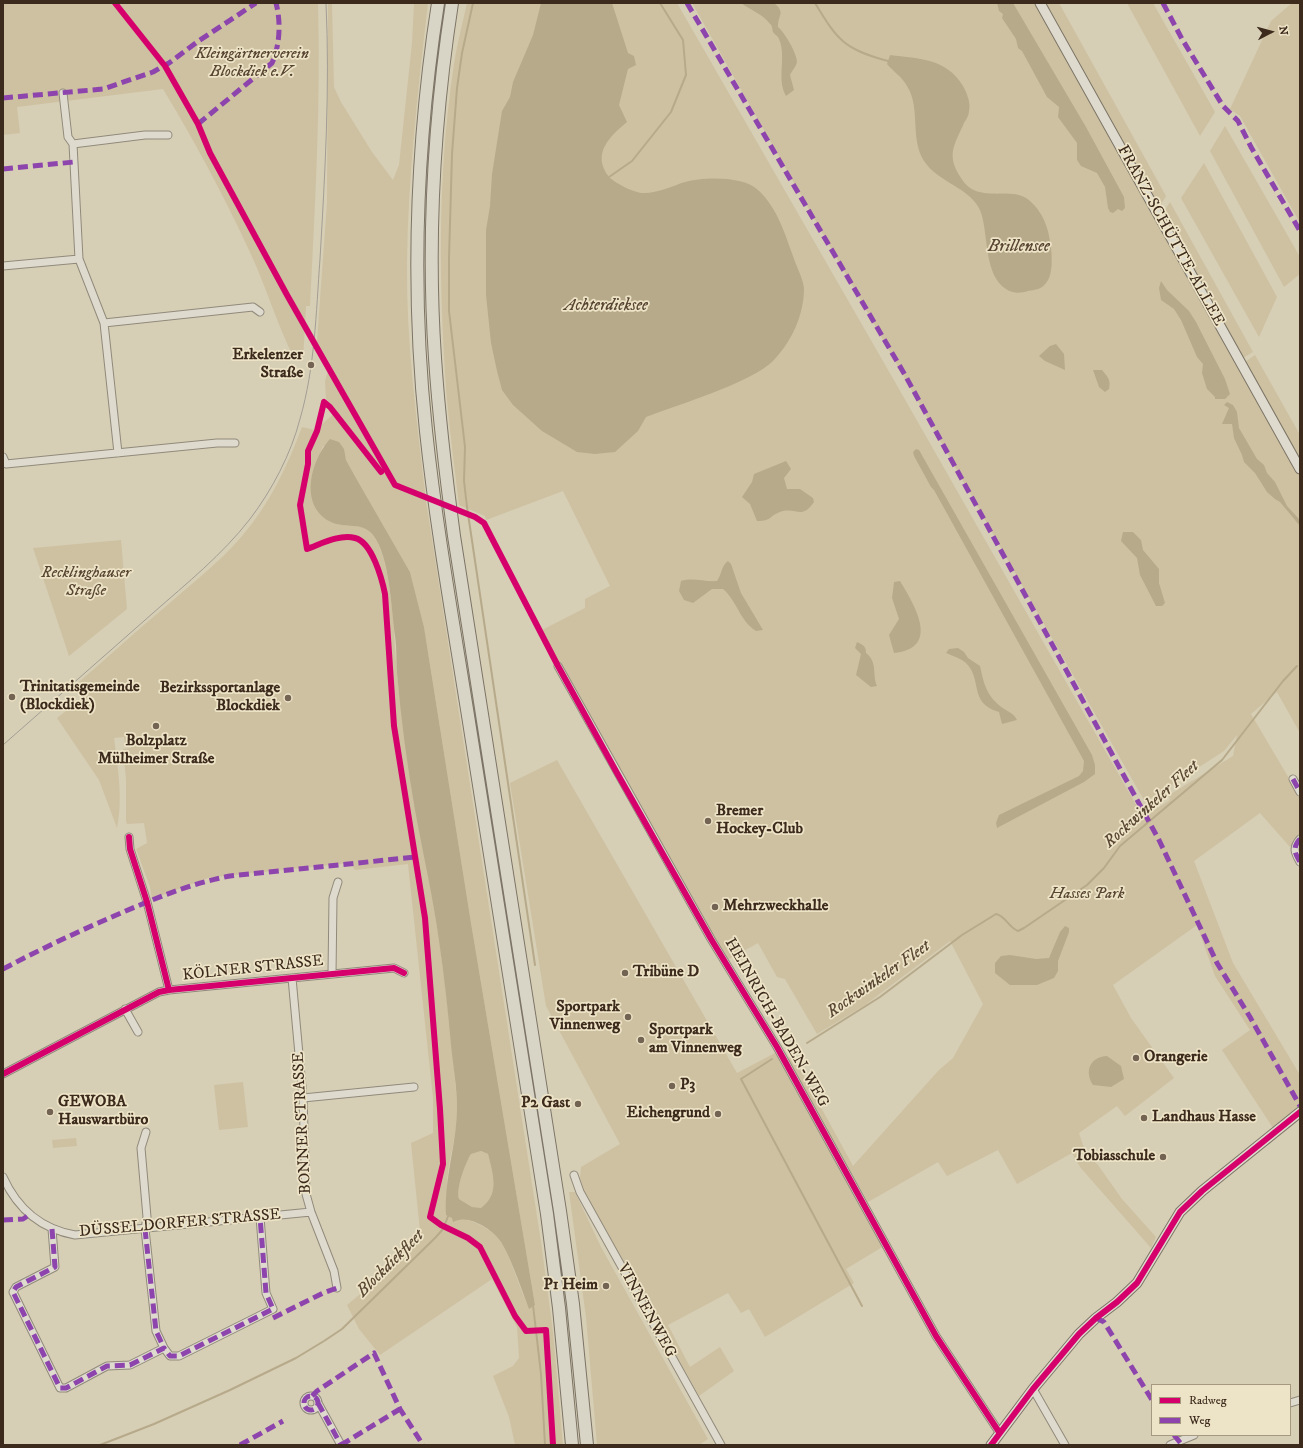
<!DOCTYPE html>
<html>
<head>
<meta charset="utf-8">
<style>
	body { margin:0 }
	#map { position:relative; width:1303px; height:1448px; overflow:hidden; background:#d6ceb5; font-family:"IM FELL DW Pica",serif }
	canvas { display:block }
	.frame { position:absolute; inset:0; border:4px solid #3c2a1c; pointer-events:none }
	.legend { position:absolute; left:1151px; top:1384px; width:140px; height:52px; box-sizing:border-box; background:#ede3c6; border:1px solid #a69982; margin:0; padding:5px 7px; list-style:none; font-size:12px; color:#3c2a1c }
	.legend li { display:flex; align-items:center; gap:8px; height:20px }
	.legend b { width:20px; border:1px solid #a69982 }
	.north { position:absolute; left:1251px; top:12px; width:40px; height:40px; -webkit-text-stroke:3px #ede3c6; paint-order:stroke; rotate:84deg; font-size:11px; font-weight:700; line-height:16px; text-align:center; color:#3c2a1c }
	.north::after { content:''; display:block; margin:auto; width:14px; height:18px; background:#3c2a1c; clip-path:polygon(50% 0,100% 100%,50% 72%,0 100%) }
</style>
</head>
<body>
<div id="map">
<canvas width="1303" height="1448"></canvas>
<div class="frame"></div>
<ul class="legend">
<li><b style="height:5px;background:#d6006c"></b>Radweg</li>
<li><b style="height:5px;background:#8e44ad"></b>Weg</li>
</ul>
<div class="north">N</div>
</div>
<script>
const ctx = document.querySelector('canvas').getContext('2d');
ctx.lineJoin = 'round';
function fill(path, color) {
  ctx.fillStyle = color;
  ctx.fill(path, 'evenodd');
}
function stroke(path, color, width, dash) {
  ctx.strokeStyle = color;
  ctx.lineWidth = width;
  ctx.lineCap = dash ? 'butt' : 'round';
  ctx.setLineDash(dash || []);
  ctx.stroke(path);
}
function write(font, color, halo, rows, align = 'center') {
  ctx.font = font + ' "IM FELL DW Pica",serif';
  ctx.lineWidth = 3.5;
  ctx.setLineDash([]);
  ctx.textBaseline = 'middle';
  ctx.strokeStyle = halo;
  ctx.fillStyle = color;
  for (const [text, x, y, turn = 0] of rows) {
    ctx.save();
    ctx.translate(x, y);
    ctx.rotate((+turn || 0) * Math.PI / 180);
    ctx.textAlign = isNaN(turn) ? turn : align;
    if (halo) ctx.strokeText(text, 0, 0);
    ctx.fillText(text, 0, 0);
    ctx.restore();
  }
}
fill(new Path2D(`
	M3,3H318C321,104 315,205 310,306H306L303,361L295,360C276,323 266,285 248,248C223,194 194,140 163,89L17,107L20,133L3,135Z
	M328,3H332L334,87L341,102L372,152L393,180L399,165L412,43L414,3H428C418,89 408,176 407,263C406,342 417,422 426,501L541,1242L553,1332L563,1445H515L509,1417L493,1376L513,1366L519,1358L517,1327L492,1279L380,1355L359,1329L347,1305L376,1281L420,1231L411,1143L433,1133V1098L408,864L355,870L350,863L225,876L208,878L152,899L150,887L136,849L147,843L144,823L127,824L126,821V779L123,749L131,748L130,744H125L124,737L114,738C118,768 123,799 117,828L99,780L57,718L84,697L79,682C107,658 135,632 164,608C190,585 219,563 242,536C269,505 288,465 302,427L315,430L337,411L326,399L325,381L330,364L317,341L327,203ZM323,446L343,449L346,460L356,478L410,572L424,627L471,923L535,1305L529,1308C519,1288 512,1260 501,1242C494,1230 471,1218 458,1219C455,1210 447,1197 447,1187C447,1160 459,1132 457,1104C453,1049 447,994 439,940C429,872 414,806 405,737C402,716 399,694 397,673C394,639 393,562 373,535C363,522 349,528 335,523C327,521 322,516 317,510L316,463Z
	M467,3H677L899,389L1143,817L1170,800L1169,795L1233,756L1237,735L1224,751L1145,802L692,3H1036L1300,476V733L1277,692L1251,714L1300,797V836L1290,847L1260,813L1194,861L1233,963L1300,1075V1106L1273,1128L1222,1050L1250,1030L1215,976L1197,925L1113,985L1131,1018L1174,1078L1125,1116L1117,1106L1079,1133L1084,1148L1090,1157L1098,1165L1122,1199L1156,1237L1151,1248L1080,1167L1072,1153L1017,1184L998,1150L947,1176L938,1162L868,1202L786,1059L793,1056L853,1166L938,1071L953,1058L983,1004L950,941L865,1005L817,1034L785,979L777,977L758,943L727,960L577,698L542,630L585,608V599L610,586L563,491L486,520L485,516L459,505C455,470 450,435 447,400C439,291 437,179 453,71C456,48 462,26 467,3Z
	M1044,3H1059L1166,196L1159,208Z
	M1127,3H1153L1215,112L1200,136Z
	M1292,3H1300V223L1240,116L1230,109L1271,21Z
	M1225,126L1300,257V274L1284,287L1210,151Z
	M1204,163L1277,297L1259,337L1181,198Z
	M1170,202L1253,352L1243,358L1162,214Z
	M1255,355L1300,435V461L1245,362Z
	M121,540L127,609L69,656L33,548Z
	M557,760L737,1073L775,1053L884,1246L846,1269L854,1283L765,1337L749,1309L741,1313L728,1293L668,1325L690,1367L720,1347L734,1371L699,1396L583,1190L580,1178L581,1167L620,1144L546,1006L510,783Z
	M243,1082L248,1127L219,1130L214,1085Z
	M76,1138L77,1146L53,1148L52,1140Z
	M481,1151L488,1154C493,1175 500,1193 481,1209L472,1207L459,1199C456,1187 465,1164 471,1154Z
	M569,1192H575L601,1247L708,1439L699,1445H597L586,1317Z`), '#cec1a1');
fill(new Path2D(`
	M541,3H612L628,53L634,56L636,65L628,69L619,105L627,122C610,136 591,154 609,177C615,183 636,194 644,193C659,193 672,186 685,182C704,177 743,176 758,190C777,207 785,234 793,256C796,266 803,278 804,288C804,315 792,341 773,361C751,383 677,405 646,417L638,431L615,452L595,454L577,452L542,431L513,405L502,390L497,371L491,343L486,295V230L490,206L492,174L502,111L510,97L513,82L533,35Z
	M741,3H774C786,13 778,14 778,27C785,33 796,52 797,61C797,66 792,70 790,75L794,90L786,96C776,78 787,58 779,39C778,36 775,35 773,32C772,30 773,26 770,24C763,14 750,10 741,3Z
	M997,3H1013L1086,127L1124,197L1125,208L1122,211L1118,209L1113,213L1110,212L1108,208L1105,187L1097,173L1081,166L1077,160V143L1058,117L1059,107L1047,97L1022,51L1018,48L1016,39L1002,18L1003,14L999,11Z
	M890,55C920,59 946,58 963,86C967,93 971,103 969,111C969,115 966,120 964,123C954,146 946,155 961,178C978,206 1011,184 1030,201C1037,207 1043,216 1046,225C1051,238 1056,273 1046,283C1042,289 1035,290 1028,291C1021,293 1013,294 1006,289C985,276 988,238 982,216C976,190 942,184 927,165C908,142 922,110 907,86C903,78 893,71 887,64Z
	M1161,281L1167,290L1189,311L1196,322L1225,379L1230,394L1225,399H1215V397L1207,389L1202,373L1203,364L1197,357L1181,320L1174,309L1161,300L1159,288Z
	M1056,344L1064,354L1065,370L1045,361L1039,356L1050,346Z
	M1093,370H1102C1108,377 1111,380 1109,389L1105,392L1099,387Z
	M1227,402L1233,405L1237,412L1239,428L1257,459L1264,465L1267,473L1275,482L1287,506L1299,519L1300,526L1280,502L1275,499L1267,492L1255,473L1244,462L1242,455L1234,438L1232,424H1222L1229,408L1224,405Z
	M330,439L339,442L344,449L346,460L356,478L410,572L424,627L471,923L535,1305L529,1309C522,1290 511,1258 501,1242C493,1229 467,1213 453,1222L452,1218L446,1215C444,1179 457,1143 457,1107C457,1087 453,1065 451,1045C448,1010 444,975 439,941C433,897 423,854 415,810C407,765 401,719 397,673C396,661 397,648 395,636C391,608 390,557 373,535C362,521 345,529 331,522C298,506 311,460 330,439ZM481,1151L488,1154C493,1175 500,1194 481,1208L472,1207L459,1199C456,1188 465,1164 471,1154Z
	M916,449L919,450L1092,755L1095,765V774L1084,782L997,828L996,823L999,815L1079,776L1083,771L1084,761L934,490L931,487L914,456L913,452Z
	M786,461L791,469L784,478L787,489H800L813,498L814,502C801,521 796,506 780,512C769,516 772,521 757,521L750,504L742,497L752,482L754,474Z
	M1123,532H1133L1141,540L1143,550L1159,569V583L1165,603L1162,606H1156L1140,575L1137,558L1121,541Z
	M728,561L731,564L741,593L763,630L756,631C740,621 737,601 723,589H712L693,603L684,600L679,591L681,581C693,577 704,582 717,581C722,574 721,566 728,561Z
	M900,581C915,606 941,648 894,653L889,635L899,619L892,598L894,582Z
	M857,642C863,645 866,646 866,653C878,662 872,675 877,686L871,687L856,675L861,654L855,648Z
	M958,648L964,652L968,658L980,666C984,684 986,694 1000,706C1006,711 1014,713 1017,720L1002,724L999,712C968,703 983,680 966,663C960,658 953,656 946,653L949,649Z
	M1065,926L1069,928V932L1058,961V971L1054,978L1037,985H1010L995,973V963L1001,956L1010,955L1036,959L1049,958L1060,932Z
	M1107,1056L1121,1066L1124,1079L1111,1087L1093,1085C1084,1071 1090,1057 1107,1056Z`), '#b7aa8a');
stroke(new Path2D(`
	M473,3L462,53L457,88L452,154L449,258V311L465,447L464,481L467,507L535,965
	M815,3C838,41 844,49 888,61
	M609,177L632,161L671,112L686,75L683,40L660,3
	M807,1043L880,997L962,935L996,914C1006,916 1008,927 1018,931L1024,928L1087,885L1104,868L1120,846L1222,760L1283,681L1297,666
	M772,1059L741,1079L862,1306
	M533,1305L541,1374L545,1445
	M100,1445L154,1424L230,1390L296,1358L324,1341L342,1329L436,1237L443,1229L449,1214`), '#b7aa8a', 2);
const street = new Path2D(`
	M63,93L68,137L73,144L79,259L104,323L118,453
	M73,144L145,135H168
	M3,266L79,259
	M104,323L253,307L260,312
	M3,457L6,464L217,443H235
	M558,666L711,939L777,1047L936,1336L999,1432
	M1293,779L1300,792
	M129,837L130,849L147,902L169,990
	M1300,839C1292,848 1295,853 1300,862
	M332,974L333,898L338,882
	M292,978L303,1098L306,1194L311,1212L334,1271L337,1288
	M125,1009L138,1032
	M3,1074L159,992L169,990L394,968L404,973
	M303,1098L414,1087
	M146,1132L141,1148L147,1217L145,1229L156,1331L164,1348
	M574,1175L580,1192L721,1445
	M3,1177C17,1208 41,1229 75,1235L311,1212
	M52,1229L55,1267L16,1287L13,1292L60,1388H66L107,1366L130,1365L164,1348L170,1356H179L273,1309L266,1293L260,1217
	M1033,1389L1065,1445
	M304 1403a7 7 0 1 1 14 0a7 7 0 1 1-14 0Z
	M318,1403L341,1445
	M1290,1403L1300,1400
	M1170,1445L1194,1435`);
const secondary = new Path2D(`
	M1040,3L1300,469
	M991,1445L1033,1389L1079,1334L1096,1318L1117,1302L1137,1283L1180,1212L1202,1191L1300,1112`);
const highway = new Path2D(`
	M438,3C416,144 411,289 426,431C437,535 456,638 472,741C497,899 522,1056 547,1214L559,1308L572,1445
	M452,3C434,120 427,240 435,358C439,418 446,477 454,536L560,1211L573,1304L587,1445`);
stroke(street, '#918a7b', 9);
stroke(secondary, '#7c7466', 11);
stroke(highway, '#7c7466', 14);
stroke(street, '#dedbce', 7);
stroke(secondary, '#dedbce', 9);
stroke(highway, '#d9d5c6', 12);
stroke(new Path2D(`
	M3,745C53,701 103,657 153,613C187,583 222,555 250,519C272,490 291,454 300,419C315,367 316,313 320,259C325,174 330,88 326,3`), '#a39e94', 1);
stroke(new Path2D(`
	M687,3L905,375L1159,840L1217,963L1250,1017L1300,1106
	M1163,3L1182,39L1223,106L1238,121L1251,147L1300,231
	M3,98L103,89L153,72L169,63L197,42L256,3
	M198,124L272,63C280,45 281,22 276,3
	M3,169L74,162
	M1293,779L1300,792
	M1300,839C1292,848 1295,853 1300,862
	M3,969C41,949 81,930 121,913C156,898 192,883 230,876L416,857
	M3,1220L23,1219L29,1215
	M52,1229L55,1267L16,1287L13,1292L60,1388H66L107,1366L130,1365L164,1348L170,1356H179L273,1309L266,1293L260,1217
	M145,1229L156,1331L164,1348
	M273,1318L323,1293L337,1288
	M1096,1318L1104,1322L1152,1400
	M312,1396L317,1391L374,1353L400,1409L423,1445
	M304 1403a7 7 0 1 1 14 0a7 7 0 1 1-14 0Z
	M318,1403L341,1445
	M1174,1435L1182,1445
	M240,1445L283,1421
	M341,1445L400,1409`), '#8e44ad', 5, [10, 5]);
stroke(new Path2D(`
	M115,3L165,66L198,124L210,153L287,295L395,485L475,517L484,523L558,666L617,773L711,939L777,1047L936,1336L999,1432
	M381,472L330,407L324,402L317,431L308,451V464L300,505L307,549C321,544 339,534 355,538C372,542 382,579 385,594L394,726L425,918L440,1109L443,1164L430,1217L441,1225L468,1238L480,1247L515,1316L526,1331L546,1330L553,1445
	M129,837L130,849L147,902L169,990
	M3,1074L159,992L169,990L394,968L404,973
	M991,1445L1033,1389L1079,1334L1096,1318L1117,1302L1137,1283L1180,1212L1202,1191L1300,1112`), '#d6006c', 6);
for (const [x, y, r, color] of [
	[311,365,4,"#726352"],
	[12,697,4,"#726352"],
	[288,698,4,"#726352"],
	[156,726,4,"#726352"],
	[708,821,4,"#726352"],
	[715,907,4,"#726352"],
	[625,973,4,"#726352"],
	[628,1017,4,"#726352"],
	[641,1040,4,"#726352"],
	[1136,1058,4,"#726352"],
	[672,1086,4,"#726352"],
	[578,1104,4,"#726352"],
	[50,1112,4,"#726352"],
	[718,1114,4,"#726352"],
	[1144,1118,4,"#726352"],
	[1163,1157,4,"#726352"],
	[606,1286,4,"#726352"]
]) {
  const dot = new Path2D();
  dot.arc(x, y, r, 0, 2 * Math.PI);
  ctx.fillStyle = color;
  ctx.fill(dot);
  stroke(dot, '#ede3c6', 1.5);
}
write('italic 16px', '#584633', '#ede3c6', [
	["Kleingärtnerverein",252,55],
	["Blockdiek e.V.",252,73],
	["Recklinghauser",86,574],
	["Straße",86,592],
	["Hasses Park",1087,895]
]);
write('16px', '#3c2a1c', '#ede3c6', [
	["FRANZ-SCHÜTTE-ALLEE",1170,236,61],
	["KÖLNER STRASSE",253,969,-6],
	["HEINRICH-BADEN-WEG",776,1023,60],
	["BONNER STRASSE",303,1123,-93],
	["DÜSSELDORFER STRASSE",180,1224,-5],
	["VINNENWEG",646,1311,61]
]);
write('bold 16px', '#3c2a1c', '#ede3c6', [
	["Erkelenzer",303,356,"right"],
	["Straße",303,374,"right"],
	["Trinitatisgemeinde",20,688],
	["(Blockdiek)",20,706],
	["Bezirkssportanlage",280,689,"right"],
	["Blockdiek",280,707,"right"],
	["Bolzplatz",156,742,"center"],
	["Mülheimer Straße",156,760,"center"],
	["Bremer",716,812],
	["Hockey-Club",716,830],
	["Mehrzweckhalle",723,907],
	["Tribüne D",633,973],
	["Sportpark",620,1008,"right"],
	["Vinnenweg",620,1026,"right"],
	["Sportpark",649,1031],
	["am Vinnenweg",649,1049],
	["Orangerie",1144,1058],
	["P3",680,1086],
	["GEWOBA",58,1103],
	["Hauswartbüro",58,1121],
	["P2 Gast",570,1104,"right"],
	["Eichengrund",710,1114,"right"],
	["Landhaus Hasse",1152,1118],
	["Tobiasschule",1155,1157,"right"],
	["P1 Heim",598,1286,"right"]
], 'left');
write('italic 17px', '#584633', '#ede3c6', [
	["Brillensee",1019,247],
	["Achterdieksee",606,306],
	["Rockwinkeler Fleet",1152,805,-42],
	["Rockwinkeler Fleet",879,980,-35],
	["Blockdiekfleet",391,1264,-45]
]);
</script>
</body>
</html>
